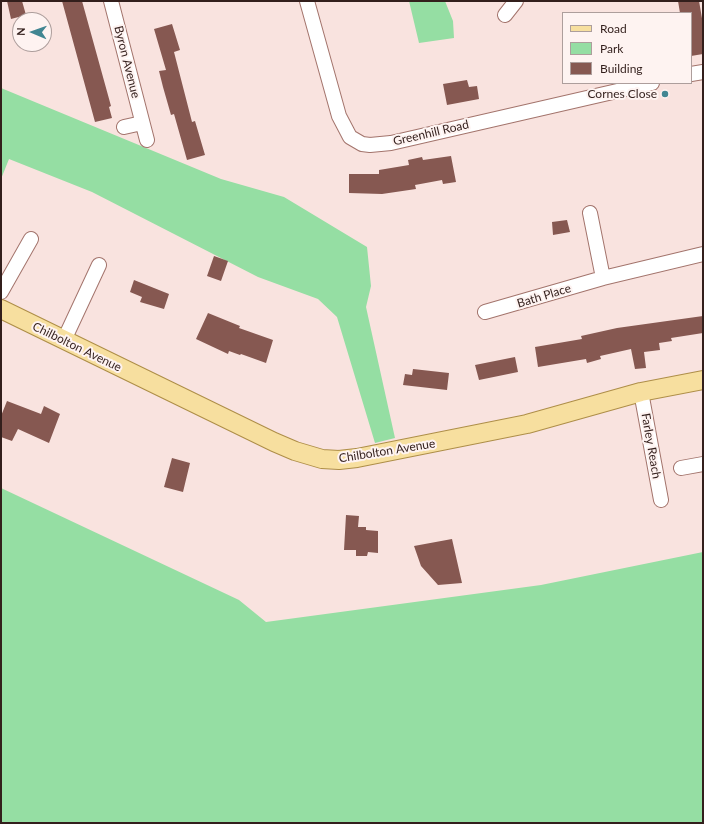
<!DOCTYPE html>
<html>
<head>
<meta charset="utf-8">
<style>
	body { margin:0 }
	#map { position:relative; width:704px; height:824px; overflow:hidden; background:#f9e3df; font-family:Lato,sans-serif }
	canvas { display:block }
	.frame { position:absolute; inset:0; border:2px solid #331f1c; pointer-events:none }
	.legend { position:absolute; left:562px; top:12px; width:130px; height:72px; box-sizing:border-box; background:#fef3f1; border:1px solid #ad9e9c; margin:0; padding:5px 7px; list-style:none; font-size:12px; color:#331f1c }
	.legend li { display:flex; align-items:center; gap:8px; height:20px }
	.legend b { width:20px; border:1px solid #ad9e9c }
	.north { position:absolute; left:12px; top:12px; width:40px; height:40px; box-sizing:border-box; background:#fef3f1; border:1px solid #ad9e9c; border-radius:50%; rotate:272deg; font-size:11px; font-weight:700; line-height:16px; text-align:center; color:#331f1c }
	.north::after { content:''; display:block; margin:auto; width:14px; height:18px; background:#418692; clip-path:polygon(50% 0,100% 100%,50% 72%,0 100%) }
</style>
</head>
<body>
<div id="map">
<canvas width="704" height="824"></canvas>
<div class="frame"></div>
<ul class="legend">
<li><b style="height:5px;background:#f7df9f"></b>Road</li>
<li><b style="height:11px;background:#95dea3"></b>Park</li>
<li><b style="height:11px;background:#865851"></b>Building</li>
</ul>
<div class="north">N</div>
</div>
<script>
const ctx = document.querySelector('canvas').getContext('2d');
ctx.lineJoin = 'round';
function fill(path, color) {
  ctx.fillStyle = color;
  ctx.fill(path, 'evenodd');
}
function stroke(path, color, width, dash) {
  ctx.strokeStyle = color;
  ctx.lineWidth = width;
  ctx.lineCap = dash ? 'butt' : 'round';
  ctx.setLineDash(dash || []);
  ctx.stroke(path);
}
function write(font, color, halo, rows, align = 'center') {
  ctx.font = font + ' Lato,sans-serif';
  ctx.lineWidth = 4;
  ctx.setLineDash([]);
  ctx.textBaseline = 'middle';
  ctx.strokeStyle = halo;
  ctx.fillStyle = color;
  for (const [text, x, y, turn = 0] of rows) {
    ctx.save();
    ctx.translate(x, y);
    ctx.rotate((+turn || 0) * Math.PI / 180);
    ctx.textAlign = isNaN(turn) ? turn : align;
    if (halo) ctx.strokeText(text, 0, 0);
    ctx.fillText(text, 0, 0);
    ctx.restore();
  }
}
fill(new Path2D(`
	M409,1H445L453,21L454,38L419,43Z
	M1,88L221,179L284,197L367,247L371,286L366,307L395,438L375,443L337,317L318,299L258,277L92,192L9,159L1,179Z
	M1,488L239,600L266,622L541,585L703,552V823H1Z`), '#95dea3');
fill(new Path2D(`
	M7,1H22L26,15L11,19Z
	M62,1H82L111,106L109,107L112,118L95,122Z
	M678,1H699L703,24V54L691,56V13H680Z
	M172,24L180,50L174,52L192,122L195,121L205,155L187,160L174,114L171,115L163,87L159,71L166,70L154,29Z
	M467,80L469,87L477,86L479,99L447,105L443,84Z
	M451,156L456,182L443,184L442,180L415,185L416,189L382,194L349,193V174H379V170L409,165L408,160L422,157L423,160Z
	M567,220L570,232L553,235L552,222Z
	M214,256L228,261L221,281L207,276Z
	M134,280L169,294L164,309L140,302L142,297L130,292Z
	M208,313L240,326L239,328L273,340L266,363L241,354L240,355L229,351L228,354L196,339Z
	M703,316V333L671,338L672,341L659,343L660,350L644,352L646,368L635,369L631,349L600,356L601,359L587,363L586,359L538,367L535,347L582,339L581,336L617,328Z
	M515,357L518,372L479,380L475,365Z
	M413,369L449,373L447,390L403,385L405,374L412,375Z
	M7,401L41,414L44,406L60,414L49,443L18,429L12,441L1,437V416Z
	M172,458L190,463L183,492L164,487Z
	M346,515L359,516L358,527H366V530L378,531V553L368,552L367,556H356V550H344Z
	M452,539L462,583L438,585L421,566L414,546Z`), '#865851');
const minor = new Path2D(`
	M111,1L147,140
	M307,1L339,116L350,137L362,144L370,145L391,143L652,83
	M505,15L516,1
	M691,74L703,72
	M124,127L142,123
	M590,213L603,278
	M1,292L31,239
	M485,312L603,278L703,254
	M64,340L99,265
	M641,392L661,500
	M681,468L703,464`);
const major = new Path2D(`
	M1,309L274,442L295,451L322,459L339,460L357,458L527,424L641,392L703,380`);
stroke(minor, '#a3746c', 16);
stroke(major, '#ae8e48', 20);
stroke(minor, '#fff', 14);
stroke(major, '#f7df9f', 18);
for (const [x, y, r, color] of [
	[665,94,4,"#418692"]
]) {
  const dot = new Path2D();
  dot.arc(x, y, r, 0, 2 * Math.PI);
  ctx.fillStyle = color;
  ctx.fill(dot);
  stroke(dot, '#fef3f1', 1.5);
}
write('12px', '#331f1c', '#fef3f1', [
	["Byron Avenue",127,62,76],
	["Greenhill Road",431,133,-13],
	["Bath Place",544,296,-17],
	["Chilbolton Avenue",77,347,26],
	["Farley Reach",651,446,80],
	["Chilbolton Avenue",387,451,-9]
]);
write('12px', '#331f1c', '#fef3f1', [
	["Cornes Close",657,94]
], 'right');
</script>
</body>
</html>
